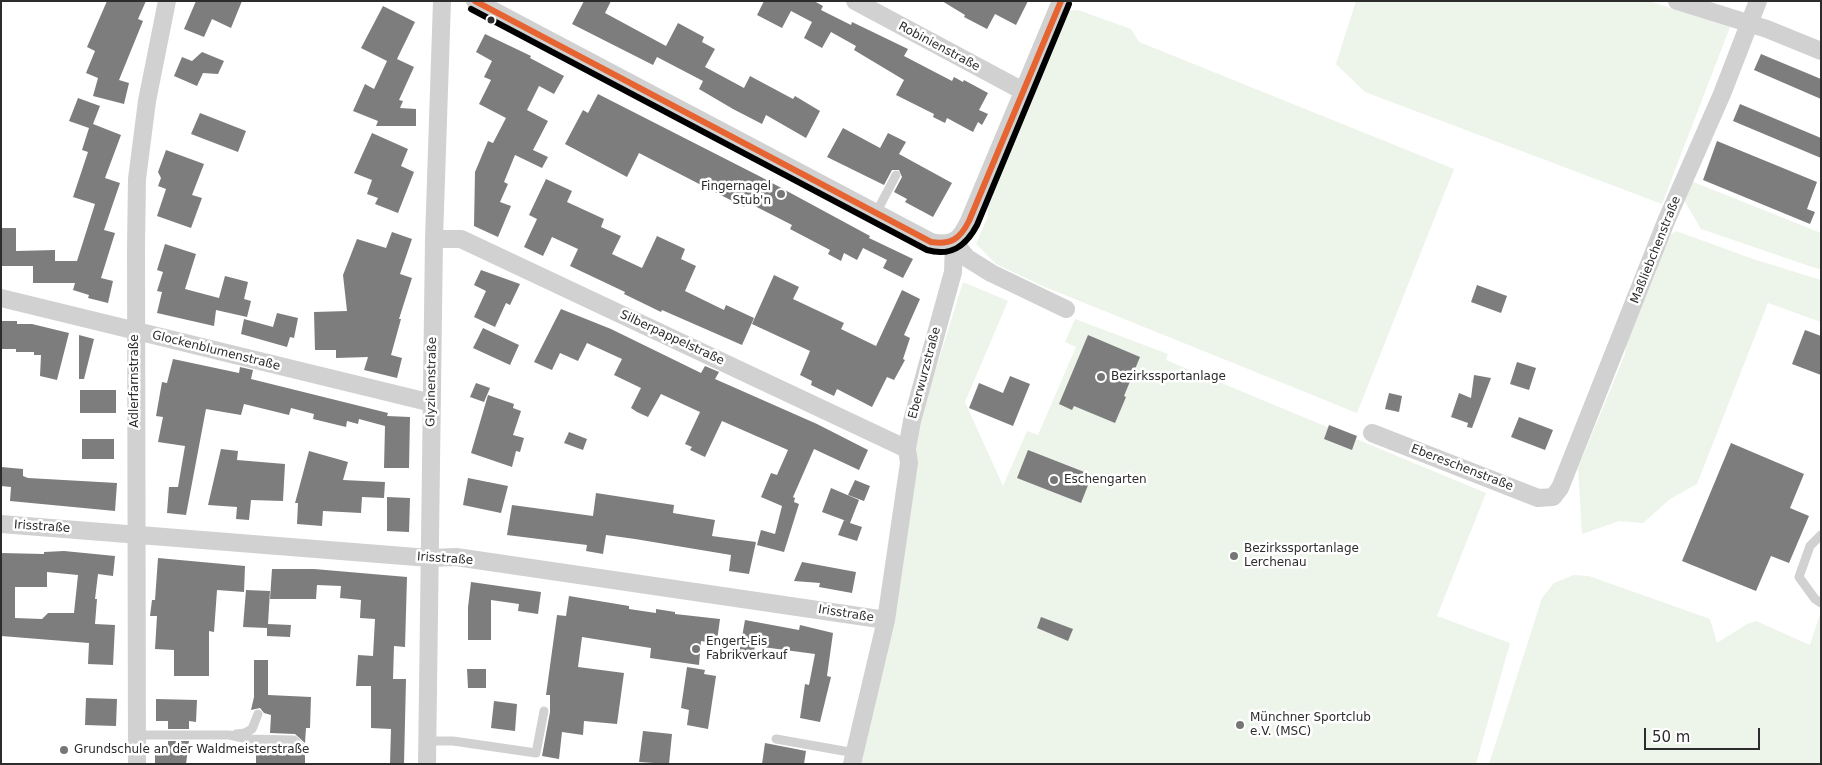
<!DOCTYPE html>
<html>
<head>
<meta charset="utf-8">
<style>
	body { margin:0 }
	#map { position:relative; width:1822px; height:765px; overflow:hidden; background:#fff; font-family:"DejaVu Sans",sans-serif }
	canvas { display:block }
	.frame { position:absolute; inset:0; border:2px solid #2c2c2c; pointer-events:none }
	.scale { position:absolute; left:1644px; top:728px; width:116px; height:22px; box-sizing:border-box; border:2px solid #2c2c2c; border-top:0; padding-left:6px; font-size:15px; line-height:18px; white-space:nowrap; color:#2c2c2c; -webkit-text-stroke:4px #fff; paint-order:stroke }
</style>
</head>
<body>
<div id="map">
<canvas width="1822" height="765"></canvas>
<div class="frame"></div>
<div class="scale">50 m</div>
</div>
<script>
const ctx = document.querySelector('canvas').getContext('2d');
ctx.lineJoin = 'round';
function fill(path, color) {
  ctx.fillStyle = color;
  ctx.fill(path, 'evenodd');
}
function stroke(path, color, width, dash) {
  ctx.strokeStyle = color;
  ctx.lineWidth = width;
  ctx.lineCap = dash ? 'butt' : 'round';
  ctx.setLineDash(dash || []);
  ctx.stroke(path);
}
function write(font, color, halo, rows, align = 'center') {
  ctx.font = font + ' "DejaVu Sans",sans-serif';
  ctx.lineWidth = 5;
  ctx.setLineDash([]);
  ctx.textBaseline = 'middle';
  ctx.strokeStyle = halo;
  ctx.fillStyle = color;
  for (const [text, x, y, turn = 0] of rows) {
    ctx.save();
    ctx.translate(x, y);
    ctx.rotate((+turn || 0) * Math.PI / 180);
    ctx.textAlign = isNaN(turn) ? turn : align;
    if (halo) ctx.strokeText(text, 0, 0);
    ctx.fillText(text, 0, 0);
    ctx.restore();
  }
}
fill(new Path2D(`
	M1356,1H1649L1730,27L1662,204L1365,92L1336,64Z
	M1078,10L1131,29L1139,42L1454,169L1357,413L1045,287L996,264L976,244L988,216L987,203L1069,11Z
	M1691,181L1821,233V270L1701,229L1684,200Z
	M1676,231L1753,259L1821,280V322L1768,303L1697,484L1670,499L1643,523L1619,521L1582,534L1578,468L1625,354L1627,325L1668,236Z
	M963,282L1008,301L965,402L1003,486L1027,431L1038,435L1076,347L1065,342L1075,319L1168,354L1166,360L1486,493L1437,616L1510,643L1476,764H861L892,625L921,417Z
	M1574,575L1589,576L1710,619L1717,643L1747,624L1756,621L1810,645L1821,611V764H1489L1542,598L1554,583Z`), '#edf4ea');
fill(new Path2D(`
	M107,1H146L138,19L143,21L119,80L129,83L124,104L93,96L98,78L86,73L95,51L87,47Z
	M196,1H242L231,28L212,19L204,37L184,29Z
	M584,1H611L605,13L666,46L678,23L704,37L702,42L715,49L705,67L744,88L750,76L793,99L795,96L820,111L806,138L766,115L762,124L733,109L699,89L703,81L657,57L653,65L572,24Z
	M764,1H814L823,6L821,10L851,25L852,22L908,49L904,56L952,81L954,77L963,82L964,80L988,93L979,110L988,114L982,125L978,122L973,132L947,118L945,123L933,117L934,114L896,95L904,80L854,50L856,46L831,32L822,48L804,38L812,22L791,11L782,28L757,15Z
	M942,1H1028L1016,25L995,14L987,29L964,17L965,15Z
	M383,6L415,22L397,59L414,67L399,100L403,101L400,108L416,109V126H376L378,121L353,111L365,84L374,89L387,61L361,48Z
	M485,34L531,56L530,58L564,76L554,94L539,86L527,110L548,121L533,150L548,157L542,168L515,155L504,182L508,184L500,202L511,206L498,237L474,226L475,172L488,141L493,143L506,118L479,104L491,80L484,77L492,61L476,52Z
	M202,52L224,61L218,74L203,73L197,86L174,76L182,57L192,61Z
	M1761,54L1821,79V99L1754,70Z
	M598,94L761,177L870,236L869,238L913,259L903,278L883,268L887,260L863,248L857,260L844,253L841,261L828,254L830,250L790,229L792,225L747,202L744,207L639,153L627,177L565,144L583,110L588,113Z
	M78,98L100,106L93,124L121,135L105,178L120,183L104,230L115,233L101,278L113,281L108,303L88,298L89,295L73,290L75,283H33V266H1V228H16V251L55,250V261H77L95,204L73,197L88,152L82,150L89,128L69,121Z
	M1740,104L1821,138V158L1733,121Z
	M200,113L246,131L238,152L191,134Z
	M843,128L880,148L888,133L906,142L899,154L952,183L933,217L905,202L907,199L894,192L902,177L899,170H892L884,185L827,157Z
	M372,133L408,149L401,166L414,172L398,213L375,204L378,198L367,194L372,180L354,173Z
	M1717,141L1817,182L1807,209L1815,212L1810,224L1703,180Z
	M166,150L204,164L192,195L202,198L191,228L157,216L166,189L158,186L161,178L158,172Z
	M546,179L572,191L567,202L604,219L601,227L621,236L612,254L642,268L657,236L685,249L681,259L696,266L685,291L724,310L726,305L754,318L742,345L662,310L661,312L624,294L625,292L570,266L578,249L552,237L543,256L524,247L537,219L529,215Z
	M392,232L412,239L400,274L412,278L399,319H401L391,355L402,358L397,378L364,370L368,357L336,358V350H315L314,312L347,311L343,275L357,239L386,248Z
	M165,244L196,254L185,289L219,298L225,276L248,282L244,299L251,301L247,317L216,310L214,326L157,313L162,292L157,291L163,272L157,270Z
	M481,270L520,284L510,305L506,303L495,327L474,317L486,291L474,285Z
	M774,275L799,287L793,299L844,323L841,329L876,346L902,290L920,299L904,335L910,338L903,359L905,360L894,380L887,377L872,407L837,389L834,396L811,385L812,381L800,375L810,351L752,324Z
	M1477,285L1507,296L1501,313L1471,302Z
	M561,309L611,329L701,373L705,366L719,372L715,379L817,424L868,450L859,470L814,449L793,497L795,498L794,502L799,504L784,552L757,545L761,530L775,534L782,506L761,497L771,473L777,475L788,450L722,421L705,457L690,450L692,447L685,444L700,412L661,394L648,417L637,412L631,408L641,388L614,375L622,359L587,343L578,361L560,353L552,370L534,362Z
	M277,313L298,318L294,338L290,337L287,347L241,334L244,319L273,327Z
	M1,321H17V324H32L69,333L57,380L40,376L41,355H34V352H16V349H1Z
	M483,328L519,345L510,365L473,348Z
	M1805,330L1821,336V375L1792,364Z
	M79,335L94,339L84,379H79Z
	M1088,335L1140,357L1124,396L1126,397L1115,423L1074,406L1072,410L1059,404Z
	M173,359L239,373L240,367L253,370L251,379L388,413L387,416L410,417L409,468H384L385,426L359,419L358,424L347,421L346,427L313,419L314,414L291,408L289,415L244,404L241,415L206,409L186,515L167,513L169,487H178L185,446L158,442L163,417L156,416L162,382L167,383Z
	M1517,362L1536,368L1529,390L1510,384Z
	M1474,375L1491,378L1472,428L1467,427L1468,423L1451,417L1459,393L1471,398Z
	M1010,376L1030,384L1013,426L969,408L979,383L1003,393Z
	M476,383L490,388L484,402L470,397Z
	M80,390H116V413H80Z
	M1389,393L1402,396L1399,412L1385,409Z
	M488,395L514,404L513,408L521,411L513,435L524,438L520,452L516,451L512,467L471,453Z
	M1519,417L1553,430L1545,450L1511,437Z
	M1329,425L1357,436L1352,450L1324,439Z
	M569,432L587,439L583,450L564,443Z
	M82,439H114V459H82Z
	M1731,443L1804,474L1790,508L1809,516L1789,563L1771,556L1756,591L1682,561Z
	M221,449L238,451L237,460L285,464L283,501L251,500L249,520L236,519L237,507L208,505Z
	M1028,450L1092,475L1081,503L1017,478Z
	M309,451L348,462L343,480L385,482L384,498L362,497L361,513L323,511L322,526L297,524L298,503H295Z
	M1,467L23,469V476L28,478L117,483L115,511L10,501L11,487L1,486Z
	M468,478L508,486L501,513L463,505Z
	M855,480L870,486L864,501L848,495Z
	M831,488L859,500L850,523L862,527L857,541L838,535L844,520L849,522L822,512Z
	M596,493L674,505L673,513L715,520L712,536L756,542L749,574L729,571L731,555L635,539L606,535L603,554L586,551L587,545L507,535L512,505L593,516Z
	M387,497L410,498L409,532L387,531Z
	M64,551L115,556L113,576L98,574L95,599H97L95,624L115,625L113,665L88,664L89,643L1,636V553L44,554V552ZM47,572L78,575L74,613H48L42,619L15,618V587H47Z
	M158,558L245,566L244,592L217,590L214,632L209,631V676H174V650L155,649L157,616H150L152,600H155Z
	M802,562L856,572L852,593L819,587L820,583L794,581Z
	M272,569H314L407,577L405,647L394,646L393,679H406L404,764H390L391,729L371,728V686H356L358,655L373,656L375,619L360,618L361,600L340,598L341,586L317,585L316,599H270Z
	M471,582L541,592L538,614L518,611L519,604L491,600V640H468V607Z
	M246,590L270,591L268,624L291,625L290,637L267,636V628L243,627Z
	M569,596L629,606V609L656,613V609L675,612V614L720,619L717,641L708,639L707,642L701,641L699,665L650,658L651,648L582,637L578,667L624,673L617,724L584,721L583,735L562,732L559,759L542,756L550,712V695H546L557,615L566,616Z
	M1041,617L1073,629L1068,641L1037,628Z
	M745,620L799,630L800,625L833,633L827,676L831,677L820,722L800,718L805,684L809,685L815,654L755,646L753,657L739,654Z
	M254,660H268V695L311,697L310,728H306L305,743L295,734L270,733L271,715L264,713L260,708L251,710L254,697Z
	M687,667L705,670L704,674L716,676L708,729L687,725L689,710L681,708Z
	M467,669H486V688H468Z
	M86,698L117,699L116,726L85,725Z
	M156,699L197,700L196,722L189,721V729H168V721H156Z
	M494,701L517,704L515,731L491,728Z
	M643,731L672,734L669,764L639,762Z
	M168,741H189L186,764H155V752H168Z
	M765,743L806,751L804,764H762Z
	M256,745L291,746L299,753L305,751V764H256Z`), '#7d7d7d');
stroke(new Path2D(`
	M876,213L896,175
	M1821,535L1810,546L1799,577L1815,599L1821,603
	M236,734L245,733L252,729L258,714
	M136,735H229L248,739L294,740L301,747
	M776,739L855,753
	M428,741H453L536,753L544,711`), '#d1d1d1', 9);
stroke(new Path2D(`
	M475,1L931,242C953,247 960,240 969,221L1061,1
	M855,1L1023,91
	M1677,1L1767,29L1821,51
	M434,239H461L907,449
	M954,242L967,258L991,273L1066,309
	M1,298L432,403
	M1372,433L1538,498L1553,497L1560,488L1667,219L1722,94L1758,1
	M1,524L429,558L456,557L886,620
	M137,764L136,247L137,179L147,101L167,1
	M427,764L434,239L442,1
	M852,764L886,620L909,463L907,449L912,421L953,272L954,242`), '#d1d1d1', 18);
stroke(new Path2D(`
	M475,1L931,242C951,245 960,239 969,221L1061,1`), '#e66432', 6);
stroke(new Path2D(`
	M471,9L927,250C951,257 966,246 977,225L1069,4`), '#000', 6);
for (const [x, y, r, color] of [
	[491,20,4.5,"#2c2c2c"],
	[781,194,5,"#767676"],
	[1101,377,5,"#767676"],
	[1054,480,5,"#767676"],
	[1234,556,5,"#767676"],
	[696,649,5,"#767676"],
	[1240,725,5,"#767676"],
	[64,750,5,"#767676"]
]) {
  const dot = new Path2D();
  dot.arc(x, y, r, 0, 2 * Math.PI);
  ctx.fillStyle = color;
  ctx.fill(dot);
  stroke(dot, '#fff', 2);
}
write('12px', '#2c2c2c', '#fff', [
	["Robinienstraße",939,47,28],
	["Maßliebchenstraße",1656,250,-68],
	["Silberpappelstraße",672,338,25],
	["Glockenblumenstraße",216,351,14],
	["Eberwurzstraße",925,373,-75],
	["Adlerfarnstraße",135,381,-90],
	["Glyzinenstraße",432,382,-89],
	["Ebereschenstraße",1462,468,21],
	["Irisstraße",42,527,4],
	["Irisstraße",445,559,4],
	["Irisstraße",846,614,9]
]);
write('12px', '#2c2c2c', '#fff', [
	["Fingernagel",771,187,"right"],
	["Stub'n",771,201,"right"],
	["Bezirkssportanlage",1111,377],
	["Eschengarten",1064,480],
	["Bezirkssportanlage",1244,549],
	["Lerchenau",1244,563],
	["Engert-Eis",706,642],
	["Fabrikverkauf",706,656],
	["Münchner Sportclub",1250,718],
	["e.V. (MSC)",1250,732],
	["Grundschule an der Waldmeisterstraße",74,750]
], 'left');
</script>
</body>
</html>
